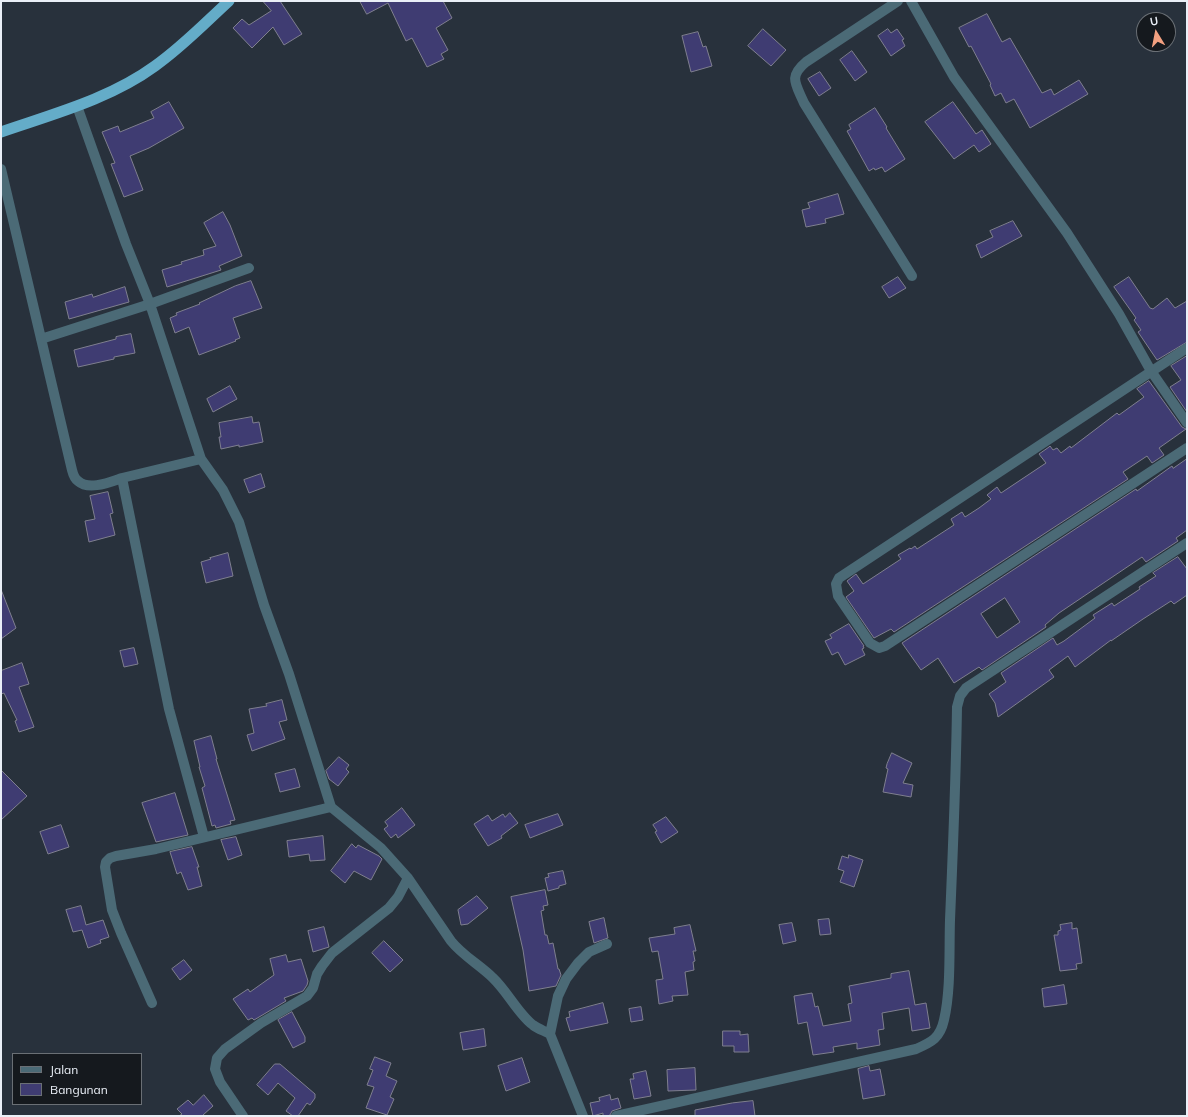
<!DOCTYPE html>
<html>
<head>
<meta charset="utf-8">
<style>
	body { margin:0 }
	#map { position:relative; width:1188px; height:1117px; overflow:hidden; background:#28313c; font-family:Mulish,sans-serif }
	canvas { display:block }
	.frame { position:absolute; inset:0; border:2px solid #eaeff7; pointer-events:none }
	.legend { position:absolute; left:12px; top:1053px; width:130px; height:52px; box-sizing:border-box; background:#15191e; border:1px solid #6a6f75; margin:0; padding:5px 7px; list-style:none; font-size:12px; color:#eaeff7 }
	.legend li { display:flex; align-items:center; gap:8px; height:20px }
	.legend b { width:20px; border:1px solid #6a6f75 }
	.north { position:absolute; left:1136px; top:12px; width:40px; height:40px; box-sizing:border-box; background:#15191e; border:1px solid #6a6f75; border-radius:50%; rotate:350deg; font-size:11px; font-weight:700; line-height:16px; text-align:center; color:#eaeff7 }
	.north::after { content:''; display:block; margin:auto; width:14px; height:18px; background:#f2a080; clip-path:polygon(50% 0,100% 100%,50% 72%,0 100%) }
</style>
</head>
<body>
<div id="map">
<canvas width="1188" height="1117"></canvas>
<div class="frame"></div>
<ul class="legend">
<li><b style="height:5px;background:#4b6a76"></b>Jalan</li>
<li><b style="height:11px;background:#3f3c72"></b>Bangunan</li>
</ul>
<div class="north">U</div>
</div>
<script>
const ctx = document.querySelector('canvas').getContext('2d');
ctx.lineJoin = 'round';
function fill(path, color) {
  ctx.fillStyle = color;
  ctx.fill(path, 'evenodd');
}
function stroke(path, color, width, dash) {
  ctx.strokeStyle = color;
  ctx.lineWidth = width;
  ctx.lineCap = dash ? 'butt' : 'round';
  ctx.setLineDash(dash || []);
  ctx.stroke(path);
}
const building = new Path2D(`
	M263,1H280L302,34L284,45L273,27L252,48L233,28L242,19L249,25L271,11Z
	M360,1H443L452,18L436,28L448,50L441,54L444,59L427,67L412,38L406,41L388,3L367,14Z
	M987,14L1002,42L1010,38L1042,93L1051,89L1054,95L1079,80L1088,94L1030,128L1014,99L1006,103L1001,93L995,96L990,85L991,84L971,46L969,47L959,28Z
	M763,29L786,50L771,66L748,46Z
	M888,29L891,33L897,29L904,39L902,40L905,46L891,56L878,36Z
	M698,32L703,47L706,46L712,66L691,72L682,36Z
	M852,51L867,72L855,81L840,60Z
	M820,72L831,88L819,96L808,79Z
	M169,102L184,128L149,148L130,156L143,190L124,197L111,164L115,163L102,132L118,126L120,132L154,118L151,112Z
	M953,102L976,134L982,130L991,144L979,152L974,145L954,159L925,122Z
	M875,108L887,127L886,128L905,159L885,172L882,167L875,170L874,168L869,171L847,131L851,129L849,125Z
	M838,194L844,214L825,219L826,223L806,227L802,210L810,208L808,203Z
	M223,212L230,225L242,256L219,266L221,270L167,287L162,270L182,264L181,262L204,255L203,250L216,246L204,223Z
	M1013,221L1022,236L981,258L976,245L993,237L990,231Z
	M898,277L906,288L889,298L882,287Z
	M1129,277L1150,308L1153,309L1167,298L1175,308L1187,301V342L1157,360L1138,332L1141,330L1134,320L1136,318L1114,287Z
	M251,281L262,308L233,318L240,338L235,340L236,341L199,355L189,327L175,333L170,318L177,315L176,313L200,304L199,303L235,286Z
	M125,287L129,302L69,319L65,302L92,294L93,297Z
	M131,334L135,353L114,357V359L78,367L74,350L116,339V337Z
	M1187,356V412L1170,387L1181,380L1171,366Z
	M1149,381L1182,427L1186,429L1159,448L1164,455L1152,463L1147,456L1123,472L1128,479L894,632L891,629L874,638L846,597L854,591L847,581L856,574L863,584L901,559L898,555L910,548L911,549L915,546L917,549L954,525L951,519L962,512L965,517L979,508L991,499L987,495L997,487L1001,493L1046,463L1039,454L1049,447L1050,446L1053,450L1057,448L1061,453L1070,446L1071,448L1117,413L1119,415L1144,397L1137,389Z
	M230,386L237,399L213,412L207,399Z
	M252,417L253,423L259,422L263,442L239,447V445L221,449L219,437H221L219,423Z
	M1187,459V530L1176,538L1178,541L1146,562L1142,557L1059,613L1045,625L1046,627L982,670L979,667L954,683L938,658L921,670L902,643L1136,489L1137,491L1172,466L1173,468ZM1005,598L1020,622L997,638L981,614Z
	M261,474L265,487L249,493L244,480Z
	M108,492L113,513L110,514L115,535L89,542L85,521L95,519L90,496Z
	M228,553L233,576L206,583L201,562L211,559L210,558Z
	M1178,557L1187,569V595L1174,604L1171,601L1143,619L1111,641V640L1075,667L1068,656L1049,670L1054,677L998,717L995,703L989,694L1006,682L1001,673L1053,638L1057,645L1064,641L1095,618L1093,615L1112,603L1114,606L1134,593L1140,589L1139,587L1156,576L1153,573Z
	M2,592L16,628L1,639V593Z
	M849,624L864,646H863L864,648L862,649L865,655L845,665L838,652L832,655L825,641L832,638L830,635Z
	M134,648L138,664L124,667L120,651Z
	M22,663L29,684L19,687L34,727L19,732L15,721L17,720L4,693L1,694V671Z
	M282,700L287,720L279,722L285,739L252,751L247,735L254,733L249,709L267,706L266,704Z
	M211,736L217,759H216L235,820L230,821L231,824L216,828L215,825L212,826L202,788L205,786L199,767H200L194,741Z
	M892,753L912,763L903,783L913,785L911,797L883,792L888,769L886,768L887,764Z
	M339,757L349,765L346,769L349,772L338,786L329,779L326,771Z
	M295,769L300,787L280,792L275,774Z
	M1,770L27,796L1,820Z
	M175,793L188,835L156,842L142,803Z
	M402,808L415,825L398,838L396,834L391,838L384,829L388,826L385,822Z
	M510,813L518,823L501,836L502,838L488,846L474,824L488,815L492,821L503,814L505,817Z
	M558,814L563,825L530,838L525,825Z
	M666,817L678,832L661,843L655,832L657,831L653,825Z
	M61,825L69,847L48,854L40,832Z
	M323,836L325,860L310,861L309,854L289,857L287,841Z
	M236,837L242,855L228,860L221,840Z
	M352,844L356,848L358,845L379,856L382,859L371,880L354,871L345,883L331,871Z
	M192,847L199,867H197L202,886L188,890L181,872L177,874L170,852Z
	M849,855L863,860L854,887L840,882L844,871L838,869L842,856L848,858Z
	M563,871L566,884L559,886V888L548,891L545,878L549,877L548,874Z
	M545,890L548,905L543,906L544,910L541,911L545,935H547L549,944L553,943L558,969H559L561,975L556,986L529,991L523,950L511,897Z
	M477,896L488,908L468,924L461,925L458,910Z
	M81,906L86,925L103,920L109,937L100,940L101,943L88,948L82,930L73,932L66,910Z
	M604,918L608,938L594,943L589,922Z
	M829,919L831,934L820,935L818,920Z
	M792,923L796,941L783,944L779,925Z
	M1072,923V929L1077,928L1082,963L1076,964L1077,969L1060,971L1054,935H1058V931L1061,930L1060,925Z
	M690,925L696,951H693L695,961L693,962L694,970L685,972L688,995L672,996L673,1001L659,1004L656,980L663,979L658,951L652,952L649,938L675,934L674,928Z
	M324,927L329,947L313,952L308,931Z
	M384,941L403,960L390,972L372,953Z
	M286,955L288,962L301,959L308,981L307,985L303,991L284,998L286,1001L254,1020L252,1018L248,1020L233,999L248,989L250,992L274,975L270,959Z
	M184,960L192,970L180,980L172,969Z
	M909,971L915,1005L926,1003L930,1028L912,1031L909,1008L882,1013L884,1029L878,1030L880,1045L857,1049V1043L833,1047L834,1052L813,1055L807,1022L798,1024L794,996L812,993L815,1007L818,1006L823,1026L851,1021L848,1004L852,1003L849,986L891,978V974Z
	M1064,985L1067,1004L1044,1007L1042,989Z
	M603,1003L608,1023L570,1031L566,1018L570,1017L569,1012Z
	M641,1007L643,1020L631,1022L629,1009Z
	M292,1012L305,1037V1042L293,1048L278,1020Z
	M484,1029L486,1046L463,1050L460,1033Z
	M723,1031H740V1035L748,1034L749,1052H734V1046H723Z
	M375,1057L391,1063L386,1076L397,1081L390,1097L394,1099L387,1115L366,1108L374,1087L367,1085L373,1070L370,1069Z
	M522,1058L530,1082L506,1091L498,1066Z
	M275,1064H280L315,1094V1098L310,1105L307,1103L298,1116H293L286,1111L295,1098L278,1083L268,1095L257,1085Z
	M869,1066L870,1071L880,1069L885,1095L863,1099L858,1069Z
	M695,1068L696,1090L668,1091L667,1070Z
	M646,1071L651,1096L634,1099L630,1079H634L633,1074Z
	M204,1095L213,1106L203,1115L204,1116H179L182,1114L177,1109L188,1100L193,1105Z
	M610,1095L611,1100L618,1098L621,1108L612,1111L610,1115L607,1116H603V1113L593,1116L590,1103L600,1101L599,1098Z
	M753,1101L755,1116H695V1110L732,1103Z`);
fill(building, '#3f3c72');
stroke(building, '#7f7f8f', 1);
stroke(new Path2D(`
	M898,1L806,62C788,77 796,84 804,103L912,276
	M911,1L954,77L1067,233L1119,314L1151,371L1187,423
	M77,106L126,244L150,304L201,459L223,490L239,522L264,605L289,674L331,807L381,848L408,878L451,941C463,956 480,965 493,978C507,991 519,1015 533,1025C538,1029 545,1031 550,1034
	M1,169L72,470C73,474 75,479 78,481C89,491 110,482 122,478
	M41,339L150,304L249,268
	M1187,348L839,578L836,584L838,596L870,643L879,648L885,646L1187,448
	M201,459L122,478L169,709L204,837
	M152,1003L121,933L112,910L105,867L106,862L110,858L116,856L156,849L331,807
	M243,1116L220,1082L215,1069L217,1058L225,1049L261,1023L307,996L313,988L317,974L322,966L332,953L389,908L398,897L408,878
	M583,1116L550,1034L558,996L566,979L578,963L589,952L607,944
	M616,1116L916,1049C932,1042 940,1038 944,1020C951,990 949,951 950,920C953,849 956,778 957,707L960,696L966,688L1187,543`), '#4b6a76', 10);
stroke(new Path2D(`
	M1,132C53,114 110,99 155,66C182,47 205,23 229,1`), '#64acc8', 11);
</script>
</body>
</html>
